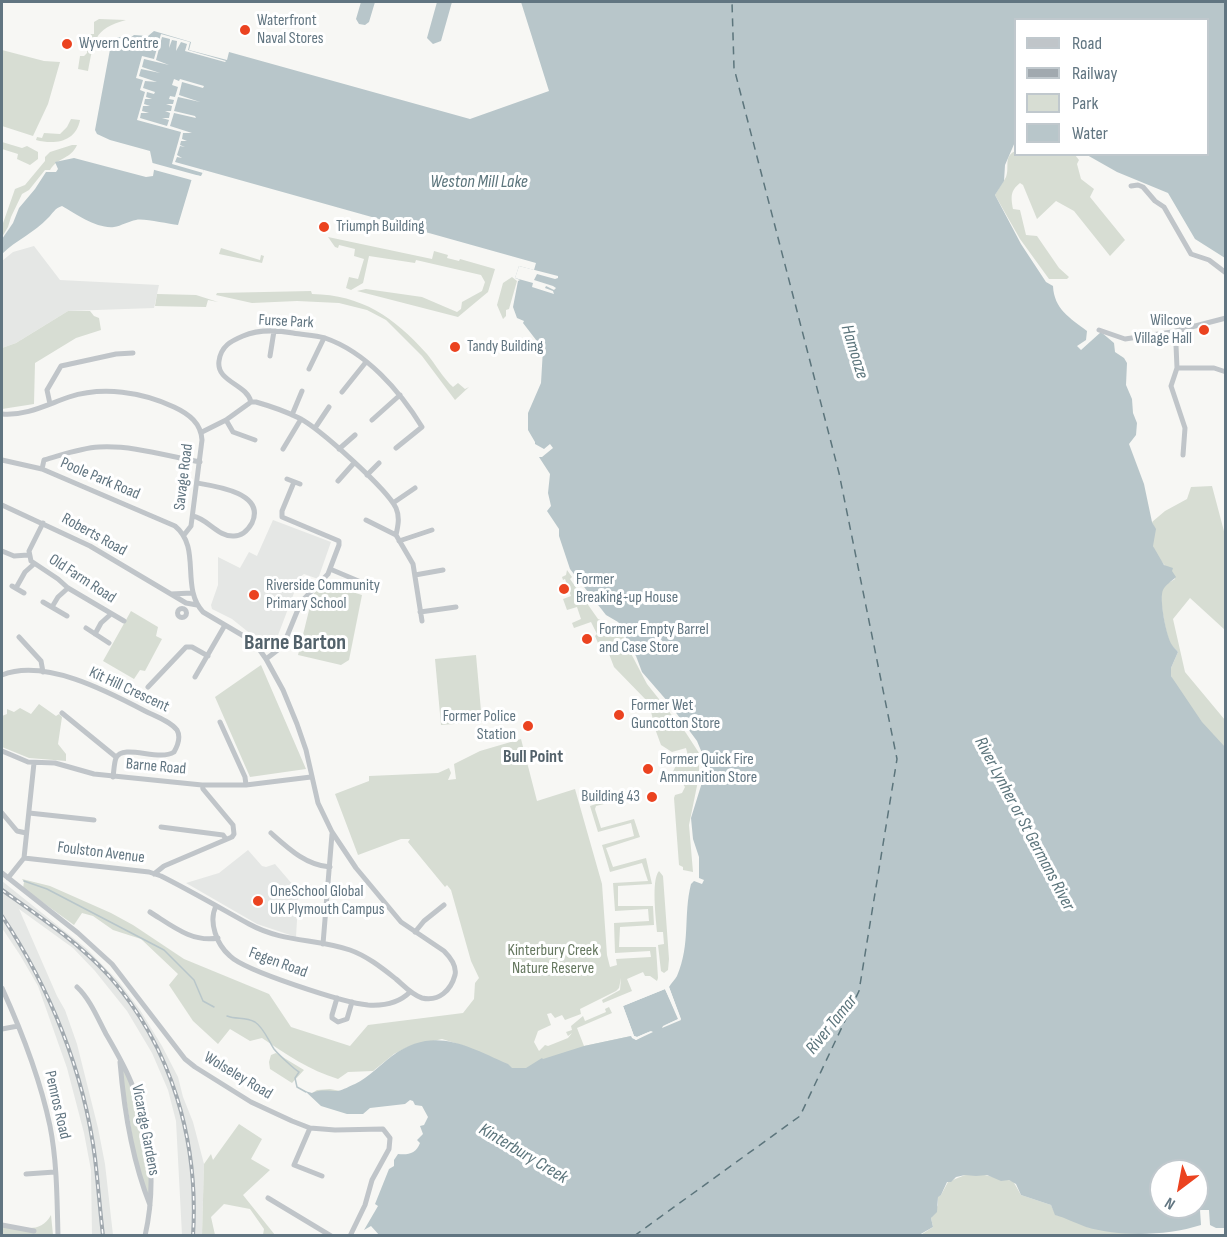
<!DOCTYPE html>
<html>
<head>
<meta charset="utf-8">
<style>
	body { margin:0 }
	#map { position:relative; width:1227px; height:1237px; overflow:hidden; background:#f7f7f4; font-family:"Sofia Sans Condensed",sans-serif }
	canvas { display:block }
	.frame { position:absolute; inset:0; border:3px solid #617581; pointer-events:none }
	.legend { position:absolute; left:1014px; top:18px; width:195px; height:138px; box-sizing:border-box; background:#fff; border:2px solid #c0c8cd; margin:0; padding:8px 10px; list-style:none; font-size:18px; color:#617581 }
	.legend li { display:flex; align-items:center; gap:12px; height:30px }
	.legend b { width:30px; border:2px solid #c0c8cd }
	.north { position:absolute; left:1149px; top:1159px; width:60px; height:60px; box-sizing:border-box; background:#fff; border:2px solid #c0c8cd; border-radius:50%; rotate:212deg; font-size:16px; font-weight:700; line-height:24px; text-align:center; color:#617581 }
	.north::after { content:''; display:block; margin:auto; width:21px; height:27px; background:#eb4320; clip-path:polygon(50% 0,100% 100%,50% 72%,0 100%) }
</style>
</head>
<body>
<div id="map">
<canvas width="1227" height="1237"></canvas>
<div class="frame"></div>
<ul class="legend">
<li><b style="height:8px;background:#c0c5c9"></b>Road</li>
<li><b style="height:8px;background:#a1a9af"></b>Railway</li>
<li><b style="height:16px;background:#d7ddd3"></b>Park</li>
<li><b style="height:16px;background:#b8c6ca"></b>Water</li>
</ul>
<div class="north">N</div>
</div>
<script>
const ctx = document.querySelector('canvas').getContext('2d');
ctx.lineJoin = 'round';
function fill(path, color) {
  ctx.fillStyle = color;
  ctx.fill(path, 'evenodd');
}
function stroke(path, color, width, dash) {
  ctx.strokeStyle = color;
  ctx.lineWidth = width;
  ctx.lineCap = dash ? 'butt' : 'round';
  ctx.setLineDash(dash || []);
  ctx.stroke(path);
}
function write(font, color, halo, rows, align = 'center') {
  ctx.font = font + ' "Sofia Sans Condensed",sans-serif';
  ctx.lineWidth = 6;
  ctx.setLineDash([]);
  ctx.textBaseline = 'middle';
  ctx.strokeStyle = halo;
  ctx.fillStyle = color;
  for (const [text, x, y, turn = 0] of rows) {
    ctx.save();
    ctx.translate(x, y);
    ctx.rotate((+turn || 0) * Math.PI / 180);
    ctx.textAlign = isNaN(turn) ? turn : align;
    if (halo) ctx.strokeText(text, 0, 0);
    ctx.fillText(text, 0, 0);
    ctx.restore();
  }
}
fill(new Path2D(`
	M34,246L60,280L159,285L154,308L68,311L16,343L2,348V261L13,252Z
	M273,520L331,542L318,579L304,574L300,577L274,646L268,651L257,639L232,619L212,609L211,605L218,585V557L240,568L249,552L257,556Z
	M248,850L262,866L266,867L275,864L293,885L299,887L296,937L257,924L186,883L219,873Z
	M2,881L87,949L119,982L140,1010L162,1046L178,1077L183,1097L193,1122L204,1164L202,1235H182L176,1121L168,1090L152,1053L127,1011L95,971L73,948L19,909L57,996L65,1010L77,1044L98,1128L105,1164L113,1235H92L91,1170L84,1133L67,1068L38,986L20,955L2,928Z`), '#e5e7e5');
fill(new Path2D(`
	M99,19L126,20C93,29 94,41 88,71L78,69L80,56H84L87,53V34H94V22Z
	M2,50L44,61L60,62L48,104L33,136L2,126Z
	M71,119L80,120C76,142 55,145 36,140L37,137L42,138L44,133L60,134L67,127Z
	M2,142L22,148L27,146L38,152V159L30,165L17,159L18,154L2,149Z
	M72,145H77C71,159 58,157 50,170H45L29,190L22,194L11,217L8,227L2,237V226L15,189L25,185L45,161V157L50,152Z
	M1015,151L1016,154L1075,155L1079,160L1077,164L1081,179L1094,189L1090,197L1125,240L1110,256L1074,211L1056,201L1037,219L1023,185L1020,183C1010,191 1011,197 1013,209L1020,210L1026,235L1037,236L1059,268L1069,277L1067,279H1049L1020,239L995,195C998,189 1003,183 1006,177C1010,167 1003,157 1015,151Z
	M328,237L432,259L434,251L448,255L447,258L459,261L460,259L495,269L488,292L458,317L357,291L366,289L422,297L457,312L461,309L462,302L482,291L485,282L481,275L416,260L415,263L369,256L363,283L351,290L346,288L349,277L358,279L364,259L354,256L355,249L339,245L338,248L335,247Z
	M221,248L260,260L261,255L264,256L262,263L219,254Z
	M512,277L517,281L509,309L506,310V316L503,319L497,305L503,283Z
	M311,291L312,294C362,295 394,317 427,354C436,365 443,378 453,387L458,383L465,389L469,387L455,400L422,356L386,320L367,310L339,303L297,301L252,303L216,295L217,293Z
	M157,294L196,295L218,302L208,300L206,307L155,306Z
	M68,311H90L94,316L99,318L101,330L76,338L35,363L34,404L2,409V348L16,343Z
	M1212,486L1225,535V630L1190,598L1173,619L1185,672L1225,720V793L1171,676V668L1178,652C1176,649 1173,647 1171,645C1166,636 1158,595 1163,588C1165,584 1172,581 1175,579C1170,567 1155,560 1153,546C1152,535 1158,533 1152,522L1165,511L1187,499L1191,487Z
	M567,570L572,577L570,579L598,619L625,630L623,635L625,642L647,684L686,733L699,753V776L689,825L693,872L683,870V867L679,865L674,798L675,795L682,793L685,787L681,781L671,776L676,765L689,760L686,748L672,752L661,745L654,726L660,722L659,719L653,720L649,703L614,667L604,641L598,643L595,636L597,634L591,622L574,628L572,623L581,619L577,607L567,610L563,599L571,596L565,579L563,580L562,577L566,575Z
	M326,584L362,595L349,660L341,665L298,655L313,594Z
	M131,611L158,627L156,636L162,639L145,671L140,670L134,679L103,661Z
	M476,655L482,722L441,725L435,659Z
	M261,665L306,769L250,777L215,697Z
	M39,704L56,716L59,714L62,717L58,744L66,754V761L29,758L2,747V716L7,714V709L14,712L20,708L31,714Z
	M521,739L537,801L575,789L602,884L607,955L610,967L617,965L616,959L651,957L650,951L615,953L614,923L649,921L648,909L615,911L613,883L648,881L642,863L610,872L602,845L634,836L631,823L598,832L590,806L626,794L628,798L596,806L595,809L601,828L634,819L640,837L606,848L613,867L646,858L652,884L618,886V906H653L654,925L620,927L619,947H656L658,978L657,981L650,976H645L643,972L627,979L632,991L603,1003L602,1000L620,990L621,978L619,988L616,991L580,1009L581,1014L565,1020L562,1015L555,1018L551,1013L547,1014L551,1025L538,1031L534,1042L539,1051L545,1045L548,1046L568,1038L572,1033L568,1036L566,1032L572,1030L571,1026L583,1016L585,1021L606,1012L605,1009L609,1007L612,1013L577,1028L584,1046L631,1036L429,1148L430,1100L312,1093L317,1090L330,1089L356,1094L464,1046L442,1039L408,1047L394,1054L373,1071L348,1072L338,1079C309,1070 287,1055 262,1038L250,1041L230,1029L218,1044L193,1021L169,985L178,974L141,939L113,930L93,916L82,913L74,925L23,888L24,882L22,879L50,886L111,913L133,925L184,959L269,994L291,1027L350,1046L368,1025L463,1013L474,999L475,983L479,978L471,961L451,890L447,885L445,887L408,842L410,839H401L358,855L335,794L369,781V776L438,773L449,768L451,773L448,780L456,779L454,764L480,751Z
	M659,871L663,876L669,959L668,970L664,973L661,971L658,945L664,944L663,932H657C656,919 651,880 659,871Z
	M276,1053L304,1070L292,1083L270,1069L269,1062L271,1055Z
	M119,1057L133,1087L150,1160V1206L138,1171Z
	M239,1124L262,1139L251,1159L270,1170L243,1195L275,1235H263L264,1229L250,1209L224,1204L211,1217L215,1235H202L204,1164L211,1154L213,1160Z
	M980,1174L1013,1181L1021,1195L1051,1205L1056,1215L1067,1217L1087,1227L1157,1235L919,1236L933,1227L931,1218L938,1205V1196L941,1195L948,1182L965,1175Z
	M51,1215L53,1235H2V1223C21,1227 40,1235 51,1215Z`), '#d7ddd3');
fill(new Path2D(`
	M361,2H375L369,22L365,25L359,24L356,19Z
	M437,2H452L441,41L433,44L427,38Z
	M521,2H1225V258L1195,239L1168,193L1117,172L1087,155L1208,154V20H1016L1015,142L1005,165L1004,181L995,195L1021,244L1046,282L1053,286C1054,309 1070,318 1087,331L1086,340L1077,346L1081,350L1101,332L1114,343L1115,352L1124,358L1127,363L1126,385L1132,399L1133,413L1137,423L1136,435L1129,444L1144,484L1152,522L1156,529L1153,546L1164,565L1173,568L1172,571L1176,577C1172,581 1165,585 1163,590C1159,598 1166,636 1172,645C1173,647 1176,649 1178,652L1171,668V676L1202,722L1225,747V1228H1216L1210,1225L1209,1210H1200L1201,1225C1166,1236 1121,1237 1086,1227C1075,1223 1066,1218 1055,1215L1051,1205L1021,1195L1016,1184L1009,1180L1001,1181L987,1175L976,1176L965,1175L956,1177L951,1182H947L941,1195L938,1197L937,1212L931,1218L933,1227L919,1235L380,1236L371,1226L364,1230L378,1206L375,1204L389,1169L394,1166V1160L398,1154C408,1155 416,1154 420,1143L417,1140L423,1134L420,1126L424,1125L428,1117L422,1106L415,1105L413,1101L410,1100L405,1104L370,1108L363,1114H347L321,1106L305,1091L312,1093C321,1089 328,1091 338,1091C343,1090 350,1086 355,1084C369,1077 380,1065 392,1056C434,1025 467,1046 508,1064L512,1068H526L542,1058L543,1059L584,1046L631,1036L636,1040L651,1031L637,1037L634,1036L623,1006L665,989L679,1019L663,1026L681,1019L669,987C671,983 675,980 677,976C691,943 683,916 691,884L694,881L702,884L704,880L699,878V857L693,839L691,818L704,776L702,753L697,741L668,702L642,672L636,656L630,648L626,638L625,630L618,622L606,615L570,569L559,536V529L547,511L551,506L548,493L550,474L539,457H542L553,448L550,444L544,449L535,444V442L528,430V413L541,383L543,349L523,323L524,321L517,318L513,307L518,281L520,280L515,278L519,266L534,270L536,263L204,170L201,176L193,175L178,225C168,224 143,218 136,220C129,221 121,226 114,227C97,229 76,214 62,206C55,208 53,213 48,218C34,233 16,240 2,254V239L13,223L19,208L35,189L46,172H56L58,169L55,162L74,158L146,177L153,176L154,170L150,151L110,140L97,134L95,130L111,44L117,37L130,38L134,35L148,36L154,31L191,42L189,50L227,60L229,52L470,119L549,91ZM1161,1171H1197V1207H1161Z`), '#b8c6ca');
fill(new Path2D(`
	M161,34L190,42L188,50L226,61L225,62L185,51L187,44L181,42L176,51L177,41L172,40L169,48L170,39L162,37L156,60L169,65L144,59L142,67L160,73L141,69L139,76L157,82L145,81L143,88L155,92L154,94L147,92L146,97L152,99H145L144,104L150,106H143L142,111L149,113H141L140,118L167,126L169,120L162,118H169L170,113L165,111H171L172,106L166,104H173L174,100L169,99L170,96L175,97L178,87L172,85L174,79L179,81L180,79L204,86L203,88L182,82L179,95L200,102L178,97L174,111L195,116L196,118L174,113L170,126L192,133H183L182,139L187,141H181L180,145L185,147L180,146L177,155L182,158L177,157L175,162L204,170L203,173L172,164L181,132L137,120L145,92L140,90L143,80L136,78L142,56L154,59Z
	M149,162L200,176L199,179L196,178L195,181L151,169Z
	M519,266L558,276V278L555,279L537,274L534,280L553,286L556,288L554,290L546,286L545,288L553,291L554,294L532,287L533,283L515,278Z
	M670,983L669,987L681,1020L662,1028L663,1026L678,1019L665,989L623,1006L634,1036L637,1037L651,1031L653,1032L636,1040L632,1038L620,1006L667,987Z`), '#f7f7f4');
stroke(new Path2D(`
	M24,881L47,889L164,950L194,980L203,1001L214,1007
	M227,1016C237,1020 245,1016 255,1022C264,1028 268,1040 274,1049C278,1054 294,1069 299,1072L295,1078L297,1087L306,1092`), '#b8c6ca', 1.5);
stroke(new Path2D(`
	M634,1236L800,1116L859,991L897,759L839,473L734,68L732,2`), '#5c757c', 1.5, [8, 6]);
stroke(new Path2D(`
	M1131,186L1138,185L1143,187L1155,201L1164,207L1191,254L1209,260L1226,273
	M1099,330L1125,339L1172,332L1226,318
	M1172,332L1176,345L1177,368L1171,386L1185,428L1183,455
	M270,356L274,331
	M1177,368H1214L1226,372
	M309,369L324,338
	M342,392L366,362
	M251,402C247,384 216,382 219,361C221,346 231,341 243,336C259,329 276,330 293,333C304,335 314,335 325,338C366,352 400,391 422,427L396,448
	M50,404L47,390L61,366L116,354L133,353
	M2,414C26,416 46,405 69,397C103,386 142,392 174,407C189,414 201,423 202,440L191,526L184,535
	M292,415L302,391
	M226,420L233,432L255,440
	M372,420L400,395
	M315,428L329,407
	M202,432L226,420L251,402H256C270,406 285,411 299,418C319,428 387,489 396,508C400,517 398,526 396,535L413,564L422,621
	M283,449L301,419
	M339,449L355,435
	M2,460L42,469L175,526C202,548 180,587 203,612L247,638L259,649L266,659L283,690L297,724L306,750L318,803L332,832L356,868L401,922L444,951C450,957 457,966 455,975C451,990 439,1002 422,998C412,995 404,986 396,979C382,968 367,956 350,950C315,938 284,943 249,924C220,908 191,891 161,876L149,872L24,858
	M42,469L44,460C62,455 80,448 99,447C132,445 167,456 200,462
	M367,475L379,463
	M287,479L300,484
	M338,481L354,463
	M393,503L415,488
	M2,505L90,546L186,603L197,605
	M193,516C208,519 218,537 234,536C242,536 248,530 252,523C266,493 215,486 197,483
	M366,520L396,535
	M43,523L29,551L31,561L58,579L68,588L124,621
	M399,541L432,530
	M2,551L14,556L28,555
	M330,569L375,588
	M415,575L443,570
	M12,586L24,593
	M16,588L25,572L34,564
	M171,594L192,593
	M43,602L67,616
	M52,607L58,597L68,588
	M177.5 613a4.5 4.5 0 1 1 9 0a4.5 4.5 0 1 1-9 0Z
	M420,612L456,607
	M86,628L109,643
	M95,634L101,623L111,614
	M19,637L41,661L43,672
	M266,659L283,646L301,602L328,574L339,545V541L282,517V511L294,482
	M2,675C44,658 107,691 145,711C155,716 170,721 177,730C181,737 178,745 174,752C159,762 123,743 116,758C114,763 114,771 113,777
	M195,677L225,625
	M148,687L186,647H192L208,656
	M62,713L116,757
	M220,722L245,777L246,785
	M2,751L28,762L55,763L94,774L202,785H246L311,777
	M2,813L17,831L26,833
	M29,813L94,820
	M161,827L223,835L226,839
	M271,833C289,849 306,865 330,867
	M2,873L78,933L112,964L185,1059L195,1067L251,1102L292,1121L310,1128L335,1130L383,1129L390,1138L389,1149L372,1180L365,1205L350,1236
	M154,874L164,866L232,837L234,834L233,825L203,789L202,785
	M8,878L24,858L34,763
	M216,906C208,922 217,945 230,956C245,971 345,1003 368,1005C384,1006 399,1003 410,992
	M150,912C171,925 192,943 218,938
	M415,932L424,921L444,905
	M323,944L332,834
	M77,987C90,999 98,1019 106,1034C116,1051 126,1068 133,1087C152,1134 156,1187 145,1236
	M2,988C22,1032 40,1078 50,1126C57,1161 57,1199 58,1236
	M337,998L332,1015V1018L338,1022L347,1019L352,1002
	M2,1029L18,1026
	M120,1062C124,1110 132,1160 150,1205
	M310,1128L294,1165L322,1176
	M26,1174L55,1172
	M268,1198L331,1236
	M2,1225L34,1231`), '#c0c5c9', 5);
const rail = new Path2D(`
	M2,890C39,916 78,942 109,976C172,1047 199,1142 193,1236
	M2,916C50,988 84,1072 95,1158C98,1184 100,1210 103,1236`);
stroke(rail, '#a1a9af', 4);
stroke(rail, '#fff', 1.5, [4.5]);
for (const [x, y, r, color] of [
	[245,30,6,"#eb4320"],
	[67,44,6,"#eb4320"],
	[324,227,6,"#eb4320"],
	[1204,330,6,"#eb4320"],
	[455,347,6,"#eb4320"],
	[564,589,6,"#eb4320"],
	[254,595,6,"#eb4320"],
	[587,639,6,"#eb4320"],
	[619,715,6,"#eb4320"],
	[528,726,6,"#eb4320"],
	[648,769,6,"#eb4320"],
	[652,797,6,"#eb4320"],
	[258,901,6,"#eb4320"]
]) {
  const dot = new Path2D();
  dot.arc(x, y, r, 0, 2 * Math.PI);
  ctx.fillStyle = color;
  ctx.fill(dot);
  stroke(dot, '#fff', 2);
}
write('16px', '#617581', '#fff', [
	["Waterfront",257,21],
	["Naval Stores",257,39],
	["Wyvern Centre",79,44],
	["Triumph Building",336,227],
	["Wilcove",1192,321,"right"],
	["Village Hall",1192,339,"right"],
	["Tandy Building",467,347],
	["Former",576,580],
	["Breaking-up House",576,598],
	["Riverside Community",266,586],
	["Primary School",266,604],
	["Former Empty Barrel",599,630],
	["and Case Store",599,648],
	["Former Wet",631,706],
	["Guncotton Store",631,724],
	["Former Police",516,717,"right"],
	["Station",516,735,"right"],
	["Former Quick Fire",660,760],
	["Ammunition Store",660,778],
	["Building 43",640,797,"right"],
	["OneSchool Global",270,892],
	["UK Plymouth Campus",270,910]
], 'left');
write('16px', '#617581', '#fff', [
	["Furse Park",286,322,3],
	["Savage Road",184,477,-83],
	["Poole Park Road",100,479,23],
	["Roberts Road",94,535,29],
	["Old Farm Road",82,579,33],
	["Kit Hill Crescent",129,690,25],
	["Barne Road",156,767,5],
	["Foulston Avenue",101,853,7],
	["Fegen Road",278,963,20],
	["Wolseley Road",238,1076,31],
	["Pemros Road",57,1105,77],
	["Vicarage Gardens",145,1130,79]
]);
write('16px', '#667860', '#fff', [
	["Kinterbury Creek",553,951],
	["Nature Reserve",553,969]
]);
write('italic 18px', '#5c757c', '#fff', [
	["Weston Mill Lake",479,182],
	["Hamoaze",854,352,73],
	["River Lynher or St Germans River",1024,824,62],
	["River Tamar",832,1025,-51],
	["Kinterbury Creek",523,1154,31]
]);
write('bold 18px', '#53626b', '#fff', [
	["Bull Point",533,757]
]);
write('bold 22px', '#53626b', '#fff', [
	["Barne Barton",295,643]
]);
</script>
</body>
</html>
